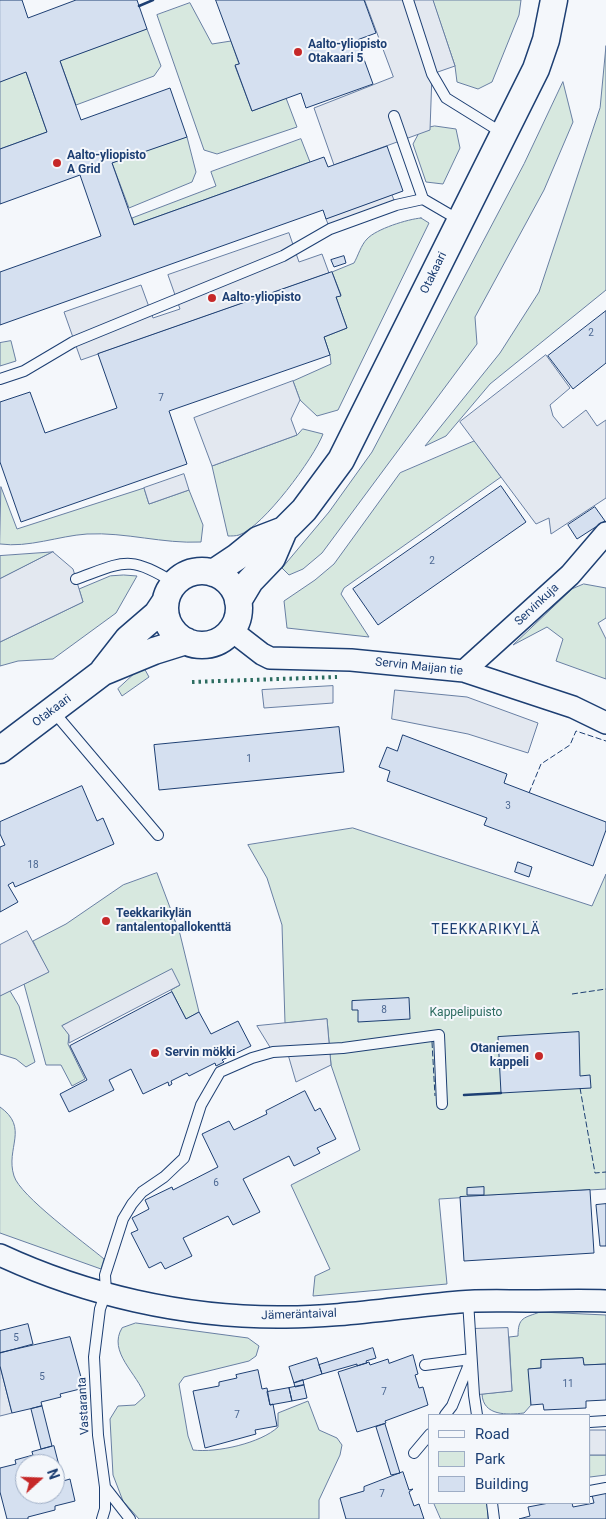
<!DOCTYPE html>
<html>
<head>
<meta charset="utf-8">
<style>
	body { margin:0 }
	#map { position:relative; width:606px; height:1519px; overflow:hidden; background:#f4f7fb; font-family:Roboto,sans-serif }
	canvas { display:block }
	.legend { position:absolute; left:428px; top:1414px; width:162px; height:90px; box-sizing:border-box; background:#f4f7fb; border:1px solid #9eadc5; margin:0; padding:6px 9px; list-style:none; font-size:15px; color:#1d3f73 }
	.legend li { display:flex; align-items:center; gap:10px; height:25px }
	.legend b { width:25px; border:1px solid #9eadc5 }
	.north { position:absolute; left:15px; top:1454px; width:50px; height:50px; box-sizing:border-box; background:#f4f7fb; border:1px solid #9eadc5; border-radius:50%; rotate:70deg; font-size:14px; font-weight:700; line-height:20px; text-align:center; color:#1d3f73 }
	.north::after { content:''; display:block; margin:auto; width:18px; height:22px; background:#c62828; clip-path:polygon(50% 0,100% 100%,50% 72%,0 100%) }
</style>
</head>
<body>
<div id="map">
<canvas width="606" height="1519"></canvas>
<ul class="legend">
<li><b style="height:6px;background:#f4f7fb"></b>Road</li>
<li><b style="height:14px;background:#d7e8df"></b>Park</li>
<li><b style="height:14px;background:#d5e0f0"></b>Building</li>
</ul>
<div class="north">N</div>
</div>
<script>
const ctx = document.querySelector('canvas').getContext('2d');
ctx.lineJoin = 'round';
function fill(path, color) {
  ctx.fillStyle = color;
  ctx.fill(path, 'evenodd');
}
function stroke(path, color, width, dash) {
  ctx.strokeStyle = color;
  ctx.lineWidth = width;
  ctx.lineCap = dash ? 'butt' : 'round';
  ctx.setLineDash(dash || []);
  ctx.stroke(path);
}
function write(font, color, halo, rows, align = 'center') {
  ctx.font = font + ' Roboto,sans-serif';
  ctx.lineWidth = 4;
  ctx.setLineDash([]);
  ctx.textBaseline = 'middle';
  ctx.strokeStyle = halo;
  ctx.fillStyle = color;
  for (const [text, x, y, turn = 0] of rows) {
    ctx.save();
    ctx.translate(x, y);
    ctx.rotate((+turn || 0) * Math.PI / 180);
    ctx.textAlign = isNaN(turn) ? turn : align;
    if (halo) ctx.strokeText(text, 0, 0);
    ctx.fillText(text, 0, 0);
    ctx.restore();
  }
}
const green = new Path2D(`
	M433,0H521L519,15L492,82L478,89L457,82L455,66Z
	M190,3L212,44L231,41L239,64L235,66L252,111L286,98L297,127L217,154L204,150L157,15Z
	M147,29L161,66L154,76L76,105L60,61Z
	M606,46V290L490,384L446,436L425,446L500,353L539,292L600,108Z
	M26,72L47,132L0,149V82Z
	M563,82L573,122L544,190L475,317L477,344L322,553L303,569L289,575L282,568L329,512L372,452L524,164Z
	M435,126L456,129L460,148L443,184L426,182L413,144L421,129Z
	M187,137L196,172L192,182L129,208L112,163Z
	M301,139L310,162L134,225L132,218L216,186L211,172Z
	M421,218L429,223L338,410L317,416L300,400L293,381L331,364L330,355L324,337L347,328L336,297L341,295L332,272L354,263C358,256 361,245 367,239C376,229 408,219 421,218Z
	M11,341L16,361L0,366V343Z
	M303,429L323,434C314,458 263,527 239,535C236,536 231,536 228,536L212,466L297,435Z
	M475,441L501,477L344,588L341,594L369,637L287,628L284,601L315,580L334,564L400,473Z
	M1,487L17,529L144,488L149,504L189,490L203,525L201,542C163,544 126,532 87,534C58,536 29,548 0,544Z
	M53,552L0,579V556Z
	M124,575L137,576L116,613L53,659L18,661L0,666V642L83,602L79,589L110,576Z
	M584,584L606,588V618L598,623L606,639V679L556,661L563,639L547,627L513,645L572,589Z
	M143,666L149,677L122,696L118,689Z
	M353,828L592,906L606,874V1189L439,1199L447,1284L313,1296L315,1276L330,1269L291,1185L360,1150L331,1065L327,1019L285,1023L282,925L267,878L248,845Z
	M157,873L180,934L199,1012L186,1019L171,990L180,985L63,1025L69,1035L68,1044L85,1079L72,1086L61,1065H46L24,984L48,972L33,941L66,924L123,885Z
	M10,991L19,1006L35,1062L26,1067L16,1059L0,1054V996Z
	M0,1107C30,1128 5,1148 14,1176C20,1196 85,1243 104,1259L101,1269L0,1233Z
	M540,1312L606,1315V1364L584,1365L583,1358L541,1360V1368L529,1369L531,1405L524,1413C507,1415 483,1416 482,1394L512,1391L509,1337L518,1336C518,1317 524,1318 540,1312Z
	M136,1323L248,1338L259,1346L256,1356L249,1361L184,1377L179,1384L188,1436L193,1450C217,1453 261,1443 278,1427V1413L308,1401L319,1430L337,1438L342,1445L340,1455L319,1500V1519H139L123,1501L113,1475L110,1419L118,1406L135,1405L145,1396C138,1374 107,1352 122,1328Z
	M590,1455H606V1475L590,1477Z
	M434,1503H487L488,1519H441Z`);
fill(green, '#d7e8df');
stroke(green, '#687fa3', 1);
const parking = new Path2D(`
	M365,0H433L455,66L432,74L430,130L334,165L314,108L393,77Z
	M392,195L396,205L330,229L326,219Z
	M289,233L299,262L322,254L329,273L81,360L64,312L141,285L153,318L180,309L168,275Z
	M546,355L570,388L550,405L553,416L563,428L586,410L597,426L606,420V498L551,534L549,518L536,524L460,422Z
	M293,381L300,400L291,419L297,435L212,466L194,418Z
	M184,474L189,490L149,504L144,488Z
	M53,552L73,569L83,602L0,642V579Z
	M333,686V703L264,708L262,690Z
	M395,690L467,697L538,723L528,753L468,734L392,719Z
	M27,931L49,972L0,996V945Z
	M172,969L180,985L69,1043V1035L62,1026Z
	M327,1019L331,1065L296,1082L287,1051L273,1052L257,1026Z
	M508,1328L512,1391L474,1395L469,1329Z
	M0,1366L12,1413L0,1416Z
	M590,1430H606V1455H590Z`);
fill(parking, '#e3e8f0');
stroke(parking, '#687fa3', 1);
const building = new Path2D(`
	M0,0H22L28,18L76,0H137L147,29L60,61L81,120L170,88L187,137L112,163L134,225L324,157L328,167L387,146L403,191L326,219L323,210L0,325V272L101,236L80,175L0,204V149L47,132L26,72L0,82Z
	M216,0H364L376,33L357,40L373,84L306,108L301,93L252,111L235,65L239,64Z
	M344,256L346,263L334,267L331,260Z
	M332,272L341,296L336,297L347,328L324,337L330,355L169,411L187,464L21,522L0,462V402L30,392L45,433L117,408L98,354Z
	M606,311V363L573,389L548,356Z
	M501,486L526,522L378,625L353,589Z
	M595,507L605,521L577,539L568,525Z
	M339,727L344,772L159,790L154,745Z
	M403,735L507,774L504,783L606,822V830L593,866L484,825L487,818L387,781L390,771L379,767L387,747L397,751Z
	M82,786L97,821L103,818L114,844L15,887L13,882L8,885L18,902L0,912V847L5,845L0,834V822Z
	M518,862L532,867L529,877L515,872Z
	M172,992L186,1019L199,1012L211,1034L238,1021L251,1046L222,1060L224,1062L216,1066L215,1063L189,1076L187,1073L171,1081L172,1084L169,1086L168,1082L143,1094L131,1069L109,1080L114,1090L69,1112L60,1094L87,1080L70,1046Z
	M409,998L410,1019L358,1022V1010H352V1001Z
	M579,1032L580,1076L590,1075L591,1088L501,1093L498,1037Z
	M305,1091L315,1111L320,1108L336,1139L317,1148L320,1153L294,1166L289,1156L243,1179L260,1212L233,1225L228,1216L183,1238L192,1256L165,1269L161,1262L149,1268L131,1233L138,1230L132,1218L149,1209L145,1200L172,1187L173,1190L218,1167L202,1134L229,1121L234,1130L267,1114L266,1111Z
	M484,1187V1195H467V1188Z
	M590,1190L594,1253L464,1261L460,1197Z
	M606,1204V1246H600L596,1205Z
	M28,1324L33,1344L0,1353V1331Z
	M70,1337L84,1388L60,1394L61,1397L41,1402L42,1406L12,1413L0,1366V1353Z
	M373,1348L376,1358L366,1361L367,1363L357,1366V1364L322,1374L319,1365Z
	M413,1355L418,1374L415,1375L419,1388L423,1387L428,1405L385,1421L386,1423L357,1432L338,1372L369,1362L370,1365L388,1359L389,1363Z
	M317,1358L322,1374L294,1383L289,1367Z
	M583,1358L584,1365L606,1364V1400L586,1401V1408L544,1410L543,1404L531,1405L528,1369L541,1368V1360Z
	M258,1370L262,1389L267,1388L270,1405L273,1404L277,1426L255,1430L256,1434L205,1448L193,1391L219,1386V1382L237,1378L236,1375Z
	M303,1380L304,1385L295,1387L294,1383Z
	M304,1385L307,1398L292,1401L289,1388Z
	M289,1388L292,1401L270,1405L267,1392Z
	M42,1406L52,1446L41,1449L31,1409Z
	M385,1424L400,1473L391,1475L376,1427Z
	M54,1446L63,1481L70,1479L75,1501L55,1506V1510L28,1517V1519H7L0,1492V1468L16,1464L15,1460L33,1455L32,1452ZM25,1464H55V1494H25Z
	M403,1472L409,1490L413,1489L409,1492L414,1506L419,1504L424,1519H346L340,1498L364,1491V1487Z
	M606,1492V1519H519L530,1516L528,1507L549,1503H572L573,1507L594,1503L592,1495Z`);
fill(building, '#d5e0f0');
stroke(building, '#1d3f73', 1);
const service = new Path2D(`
	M408,0L432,74L446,98L504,134
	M423,199L459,220
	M0,379L24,371L73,342L283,256L330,229L396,205L423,199L394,116
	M76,579C126,561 128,555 175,583
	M53,711L158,835
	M468,1301L474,1395L477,1415
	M425,1365L471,1359
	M445,1415L452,1406L470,1362
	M590,1422L606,1421
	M414,1453L430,1434
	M105,1487L130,1519
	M590,1491L606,1488
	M492,1503L494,1519
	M102,1519L105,1509V1487L98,1435L94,1357L100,1309L106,1292L105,1275L123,1219L132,1204L142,1192L164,1177L184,1158L201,1105L220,1072L252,1058L273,1052L343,1048L439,1035L442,1104`);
const minor = new Path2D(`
	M231,630L262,654L270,658L351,660L464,671L573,707L606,723
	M464,671L570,575L606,533
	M0,1255C86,1295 183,1317 278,1317C338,1318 399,1307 459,1302C481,1300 504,1301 527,1301C553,1301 580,1300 606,1301`);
const tertiary = new Path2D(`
	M165 608a37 37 0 1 1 74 0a37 37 0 1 1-74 0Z
	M213,573L237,557L258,540L284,530
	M238,601L250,581L272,558L284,530L304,510L341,460L536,69L546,40L554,0
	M103,671L128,639L157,614L165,602
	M0,750L103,672L154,651L186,641`);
stroke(service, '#1d3f73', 12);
stroke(minor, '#1d3f73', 24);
stroke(tertiary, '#1d3f73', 29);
stroke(service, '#f4f7fb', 10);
stroke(minor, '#f4f7fb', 21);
stroke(tertiary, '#f4f7fb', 26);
stroke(new Path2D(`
	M192,682L337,677`), '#2c6c60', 4, [2.5, 4]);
stroke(new Path2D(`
	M529,793L541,764L570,745L576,731L606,741
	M572,994L606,989
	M432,1042L435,1096
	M580,1088L595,1173L606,1172`), '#1d3f73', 1, [6, 2.5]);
stroke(new Path2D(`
	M139,6L153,0
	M464,1095L501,1093`), '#1d3f73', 2.5);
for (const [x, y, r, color] of [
	[298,52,5,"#c62828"],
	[57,163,5,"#c62828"],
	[212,298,5,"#c62828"],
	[106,921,5,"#c62828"],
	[155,1053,5,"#c62828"],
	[539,1056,5,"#c62828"]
]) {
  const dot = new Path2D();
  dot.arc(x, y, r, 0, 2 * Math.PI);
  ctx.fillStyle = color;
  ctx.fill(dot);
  stroke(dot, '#f4f7fb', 2);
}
write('10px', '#4b6792', null, [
	["2",591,333],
	["7",161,398],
	["2",432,561],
	["1",249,759],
	["3",508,806],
	["18",33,865],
	["8",384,1010],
	["6",216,1183],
	["5",16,1338],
	["5",42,1377],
	["11",568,1384],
	["7",384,1392],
	["7",237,1415],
	["7",382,1494]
]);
write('bold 12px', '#1d3f73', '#f4f7fb', [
	["Aalto-yliopisto",308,45],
	["Otakaari 5",308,59],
	["Aalto-yliopisto",67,156],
	["A Grid",67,170],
	["Aalto-yliopisto",222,298],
	["Teekkarikylän",116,914],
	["rantalentopallokenttä",116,928],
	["Otaniemen",529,1049,"right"],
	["kappeli",529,1063,"right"],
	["Servin mökki",165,1053]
], 'left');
write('12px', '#1d3f73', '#f4f7fb', [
	["Otakaari",434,273,-64],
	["Servinkuja",537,605,-43],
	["Servin Maijan tie",419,667,6],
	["Otakaari",52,711,-37],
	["Jämeräntaival",299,1315,-2],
	["Vastaranta",84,1406,-93]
]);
write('12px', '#2c6c60', '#f4f7fb', [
	["Kappelipuisto",466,1013]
]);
ctx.letterSpacing = '1px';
write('14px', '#1d3f73', '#f4f7fb', [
	["TEEKKARIKYLÄ",486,930]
]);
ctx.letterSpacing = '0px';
</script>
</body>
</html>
